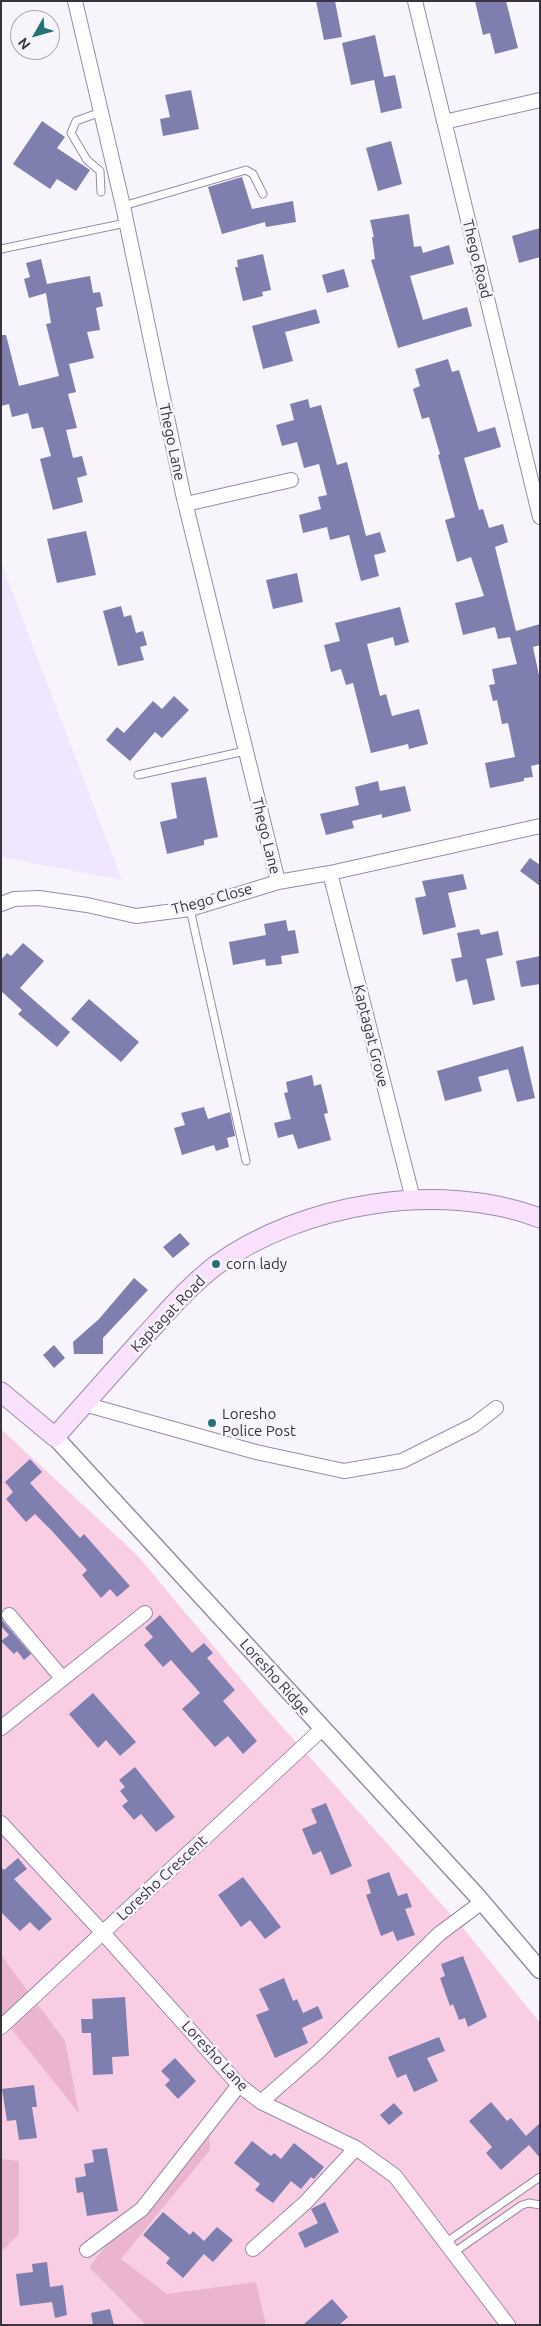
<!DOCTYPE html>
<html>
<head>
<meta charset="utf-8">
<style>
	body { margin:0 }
	#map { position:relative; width:541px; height:2326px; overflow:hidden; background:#f7f4fb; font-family:Ubuntu,sans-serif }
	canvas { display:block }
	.frame { position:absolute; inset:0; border:2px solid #38333f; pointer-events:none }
	.north { position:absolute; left:10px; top:10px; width:50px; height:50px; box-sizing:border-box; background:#f7f4fb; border:1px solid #aba7b0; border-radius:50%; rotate:232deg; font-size:14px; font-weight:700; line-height:20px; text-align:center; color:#38333f }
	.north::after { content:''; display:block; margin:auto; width:18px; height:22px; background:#267175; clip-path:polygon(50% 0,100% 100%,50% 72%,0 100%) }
</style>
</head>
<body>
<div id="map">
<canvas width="541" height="2326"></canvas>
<div class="frame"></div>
<div class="north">N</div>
</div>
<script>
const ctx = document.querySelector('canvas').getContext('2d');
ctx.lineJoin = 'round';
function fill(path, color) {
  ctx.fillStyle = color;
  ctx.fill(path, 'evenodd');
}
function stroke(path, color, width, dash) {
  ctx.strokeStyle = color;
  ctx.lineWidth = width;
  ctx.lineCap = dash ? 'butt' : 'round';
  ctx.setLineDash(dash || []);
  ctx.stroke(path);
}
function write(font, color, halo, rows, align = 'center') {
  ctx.font = font + ' Ubuntu,sans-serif';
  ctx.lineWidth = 5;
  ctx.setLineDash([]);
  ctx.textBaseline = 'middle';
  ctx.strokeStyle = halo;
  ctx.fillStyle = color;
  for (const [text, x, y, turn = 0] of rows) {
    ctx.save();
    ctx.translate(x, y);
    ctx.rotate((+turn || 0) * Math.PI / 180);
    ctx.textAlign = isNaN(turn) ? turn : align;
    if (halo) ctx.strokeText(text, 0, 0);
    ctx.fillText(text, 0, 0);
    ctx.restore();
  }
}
fill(new Path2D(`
	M1,562L122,880L1,857Z`), '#f0e6fe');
fill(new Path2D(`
	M1,1429L137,1555L261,1703L463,1928L540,2023V2325H1Z`), '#f9cee5');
fill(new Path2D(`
	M1,1955L65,2041L79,2113L1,2016Z
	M208,2118L210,2150L121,2259L167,2294L256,2282L266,2325H146L89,2267Z
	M1,2159L19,2161V2234L1,2252Z`), '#ebb5d2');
fill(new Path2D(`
	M316,1H335L342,37L324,40Z
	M475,1H506L518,48L495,54L490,33L483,35Z
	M375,35L384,77L395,75L402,108L381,113L374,80L351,85L342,43Z
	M191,90L199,129L163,136L160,119L170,117L165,95Z
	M42,121L65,137L57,148L90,170L76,191L57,179L50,189L13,164Z
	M391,141L402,184L378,191L366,148Z
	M242,177L252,209L293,201L296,222L266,227L265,222L222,234L208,187Z
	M409,214L414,247L421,246L423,253L449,245L454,264L410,276L423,320L467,307L472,326L398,348L371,260L375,259L372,237H374L370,220Z
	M540,228V257L519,263L512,236Z
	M263,254L271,290L262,292L263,296L243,301L235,267H238L237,260Z
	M41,259L47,284L90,276L93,293L100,292L103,306L96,308L100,330L87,332L94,358L69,364L76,392L68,394L77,428L66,430L73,458L82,456L87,475L77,478L83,502L53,510L40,459L51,456L43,427L32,429L28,413L12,417L9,404L1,406V335H6L19,386L59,376L46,324L51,323L46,293L29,298L24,279L30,277L26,263Z
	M344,269L349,287L327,293L322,275Z
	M316,309L320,323L285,332L293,361L263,369L252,326Z
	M448,359L452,372L459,370L478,432L495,427L501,447L464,458L479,510L483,509L489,528L503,524L508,542L495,547L516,631L540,624V645L533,647L540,680V764L531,766L533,777L524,778V781L490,788L485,763L515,757L508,723L502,724L497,700L493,701L489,685L495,684L492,669L517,664L510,637L498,639L495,627L463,635L455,603L484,596L471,557L457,562L445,520L455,517L438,455L440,454L429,417L422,419L413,389L420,386L415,369Z
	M308,399L310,408L321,405L337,465L347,462L366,536L380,532L386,552L374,555L379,576L361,581L349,535L330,540L327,527L303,533L299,515L321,509L318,497L327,495L319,464L304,468L297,442L282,446L276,425L294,420L290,404Z
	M86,531L96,575L57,583L47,539Z
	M297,573L303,602L273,609L266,580Z
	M121,606L124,617L131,615L136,633L143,631L147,645L140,647L144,660L118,666L103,611Z
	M400,607L409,642L395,646L393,637L367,644L380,696L386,694L392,716L419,709L428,744L409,749L408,744L371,753L353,683L346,685L341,669L331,672L324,645L340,641L335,623Z
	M174,696L189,710L162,738L155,732L130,761L106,740L117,727L124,733L153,701L162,709Z
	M206,777L218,837L204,840V845L167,854L160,822L177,818L171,783Z
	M378,781L380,791L405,786L411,811L382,818V814L352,821L354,828L326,835L320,814L359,805L355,787Z
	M530,858L540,865V886L520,871Z
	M463,874L467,889L448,893L456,927L423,935L415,898L426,896L422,881Z
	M286,920L288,931L295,930L299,953L281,956L282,964L266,966L265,959L233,965L229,942L266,935L264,924Z
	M479,929L481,935L498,931L503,955L486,959L495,1000L473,1005L467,979L456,982L451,959L462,957L457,933Z
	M23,943L44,961L20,988L70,1032L57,1047L18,1014L22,1010L1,991V960L7,953L11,956Z
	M540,956V984L521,987L516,961Z
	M89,999L139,1042L121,1062L71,1019Z
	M523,1046L535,1098L517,1102L508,1069L478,1077L482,1091L445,1101L437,1071Z
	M312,1075L314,1086L321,1084L328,1113L324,1114L331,1140L298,1149L293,1134L278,1138L274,1123L291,1119L284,1093L288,1092L286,1082Z
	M204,1107L208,1119L230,1112L235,1136L227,1138L229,1147L216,1151L214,1145L182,1155L174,1128L185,1125L181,1113Z
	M180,1233L190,1244L173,1258L163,1247Z
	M134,1278L148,1290L103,1338V1354H74L73,1342L99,1319Z
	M54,1345L65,1358L54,1368L43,1355Z
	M30,1459L42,1472L30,1483L80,1538L84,1534L130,1586L117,1597L110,1589L101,1598L82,1575L87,1570L53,1532L35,1514L26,1522L6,1499L13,1492L5,1482Z
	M160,1615L192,1653L204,1643L213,1653L207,1658L235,1690L223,1701L257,1741L243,1754L228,1736L215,1747L182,1709L200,1693L171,1660L163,1667L144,1645L153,1637L145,1628Z
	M1,1619L31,1654L24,1660L17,1651L14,1654L1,1641L9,1635L1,1626Z
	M93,1693L136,1742L120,1756L106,1740L98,1748L69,1714Z
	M135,1767L175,1817L156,1832L141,1814L134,1820L122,1806L128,1801L120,1791L125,1787L119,1780Z
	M326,1803L352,1866L331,1875L321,1851L313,1855L302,1829L317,1823L311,1809Z
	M18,1858L27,1869L14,1879L52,1919L39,1931L30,1922L20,1931L1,1912V1867L4,1870Z
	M389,1872L398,1896L407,1893L412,1907L405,1909L415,1935L397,1941L393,1931L381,1936L366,1895L371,1893L367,1880Z
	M243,1877L281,1927L265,1939L250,1920L241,1927L218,1895Z
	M463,1956L487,2017L468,2027L465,2018L459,2020L453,2004L450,2006L440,1978L445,1976L441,1964Z
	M284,1978L293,2001L297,1999L303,2013L318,2006L323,2018L302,2028L308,2043L275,2058L256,2015L269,2010L259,1989Z
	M125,1997L129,2056L112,2057L113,2074L93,2075L91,2033H82L81,2019H93L92,1999Z
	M439,2037L445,2051L427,2058L438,2081L414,2092L406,2074L397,2078L388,2057Z
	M175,2058L196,2081L178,2099L165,2085L170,2080L161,2071Z
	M34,2085L37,2107H32L37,2138L19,2140L16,2120L7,2121L2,2089Z
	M491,2102L507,2121L511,2118L526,2136L540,2123V2158L529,2145L501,2170L486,2153L492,2147L469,2121Z
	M394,2103L403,2113L389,2125L380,2115Z
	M252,2141L271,2156L274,2153L281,2159L294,2143L324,2167L314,2179L311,2177L301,2189L291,2181L273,2203L255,2190L260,2184L234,2163Z
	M107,2148L118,2211L87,2216L83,2192L77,2193L75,2178L86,2176L84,2164L94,2162L92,2150Z
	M325,2202L339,2232L305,2248L298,2233L318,2223L311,2209Z
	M163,2212L190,2235L193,2231L204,2241L217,2227L233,2240L213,2262L204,2254L183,2278L166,2263L170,2258L143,2235Z
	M47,2262L50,2287L63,2285L67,2315L55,2318L52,2302L20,2306L16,2274L33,2272L32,2264Z
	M332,2299L348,2317L339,2325H303Z
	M110,2309L114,2325H93L91,2313Z`), '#7e7fae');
const service = new Path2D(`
	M101,192L100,171L87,160L71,133L76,121L101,112
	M123,206L246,170L253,174L263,194
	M1,249L126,223
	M138,775L245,751
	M190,909L246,1161
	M445,2243L540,2177
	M453,2253L522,2205L529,2203L540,2205`);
const minor = new Path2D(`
	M75,1L123,206L183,494L278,882
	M415,1L540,517
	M444,122L540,100
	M186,504L291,480
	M330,873L413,1199
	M1,904L14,899L39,898L87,905L136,916L190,909L278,882L330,873L540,826
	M84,1404L256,1452L344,1471L402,1461L474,1425L496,1408
	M9,1615L62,1678
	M1,1728L145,1613
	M1,1823L103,1933L239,2085L261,2102L356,2148L395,2176L508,2325
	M1,2027L322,1729
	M261,2102L318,2052L439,1934L482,1902
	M253,2249L305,2203L356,2148
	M87,2250L142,2209L239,2085`);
const tertiary = new Path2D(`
	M55,1437L477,1896L540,1970`);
const secondary = new Path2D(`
	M1,1392L55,1437C84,1404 114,1371 143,1338C166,1313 188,1287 215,1266C301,1203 440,1180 540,1218`);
stroke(service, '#998caa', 9);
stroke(minor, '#998caa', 16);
stroke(tertiary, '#998caa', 19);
stroke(secondary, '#998caa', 21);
stroke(service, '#fff', 7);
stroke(minor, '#fff', 14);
stroke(tertiary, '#fff', 16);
stroke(secondary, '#fae1fb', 19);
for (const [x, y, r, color] of [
	[216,1264,5,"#267175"],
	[212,1423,5,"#267175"]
]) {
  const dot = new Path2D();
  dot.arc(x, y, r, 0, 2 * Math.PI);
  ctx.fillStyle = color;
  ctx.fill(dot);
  stroke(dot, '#f7f4fb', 2);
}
write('15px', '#38333f', '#f7f4fb', [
	["Thego Road",477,259,76],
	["Thego Lane",172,442,78],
	["Thego Lane",266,836,76],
	["Thego Close",212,899,-15],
	["Kaptagat Grove",371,1036,76],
	["Kaptagat Road",168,1314,-46],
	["Loresho Ridge",275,1677,48],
	["Loresho Crescent",162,1878,-43],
	["Loresho Lane",215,2056,47]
]);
write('15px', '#38333f', '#f7f4fb', [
	["corn lady",226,1264],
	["Loresho",222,1414],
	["Police Post",222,1431]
], 'left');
</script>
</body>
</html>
